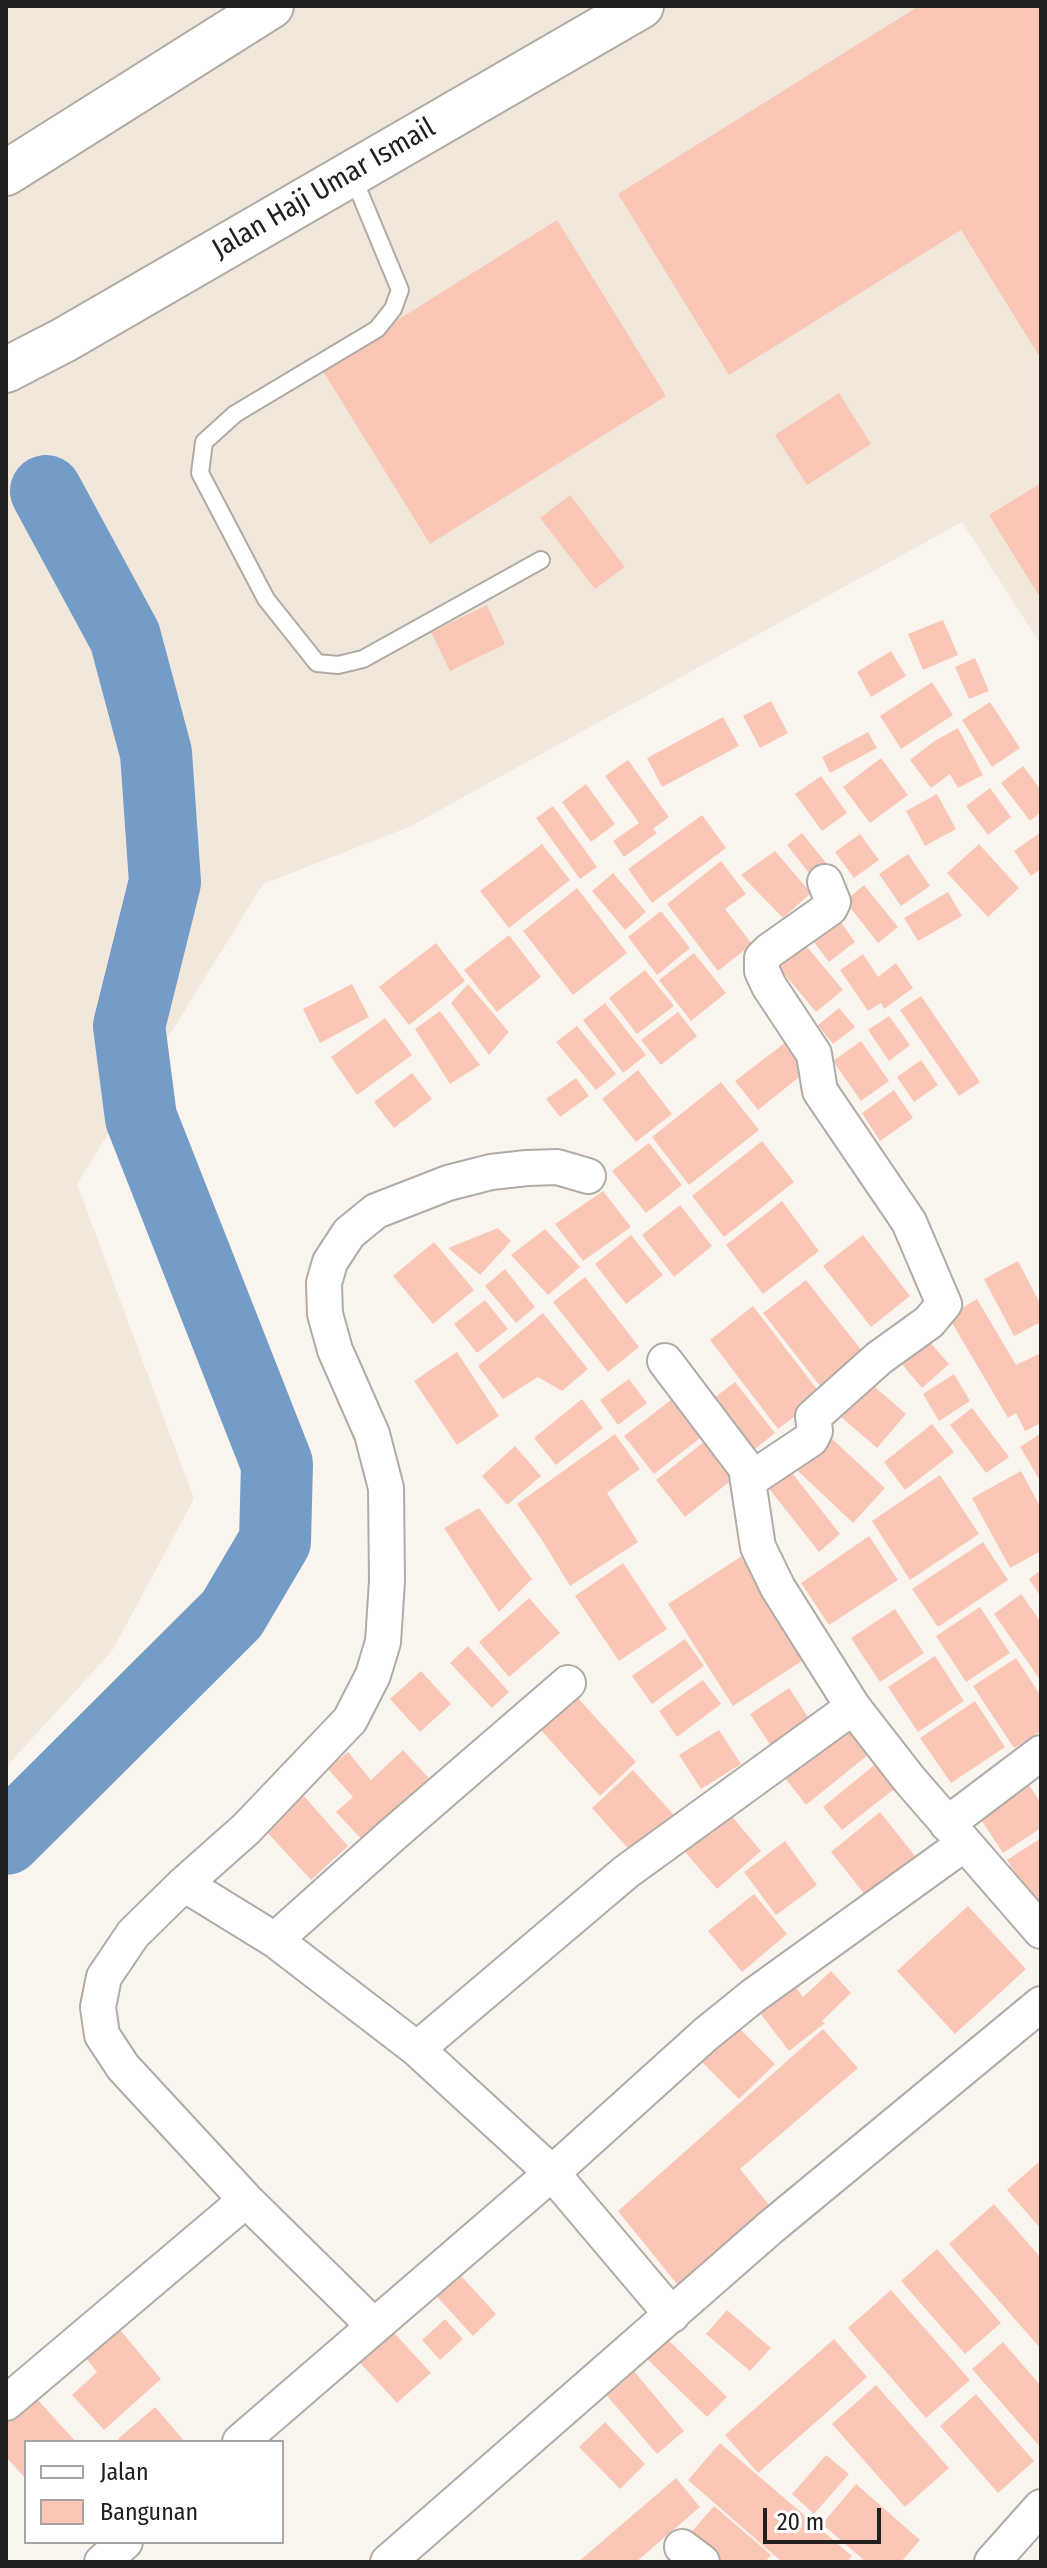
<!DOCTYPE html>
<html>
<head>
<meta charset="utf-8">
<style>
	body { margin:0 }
	#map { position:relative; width:1047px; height:2568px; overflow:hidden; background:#faf4ef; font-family:"Fira Sans Condensed",sans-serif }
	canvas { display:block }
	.frame { position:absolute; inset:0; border:8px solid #23211f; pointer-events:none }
	.legend { position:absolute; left:24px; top:2440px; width:260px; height:104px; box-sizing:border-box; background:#fff; border:2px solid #a7a6a5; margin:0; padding:10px 14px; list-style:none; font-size:24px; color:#23211f }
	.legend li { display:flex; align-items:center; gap:16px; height:40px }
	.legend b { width:40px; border:2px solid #a7a6a5 }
	.scale { position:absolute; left:763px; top:2508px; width:118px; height:36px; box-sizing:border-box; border:4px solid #23211f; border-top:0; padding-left:10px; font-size:24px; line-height:28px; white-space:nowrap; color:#23211f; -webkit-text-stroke:6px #fff; paint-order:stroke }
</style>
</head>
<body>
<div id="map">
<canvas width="1047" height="2568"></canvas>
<div class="frame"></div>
<ul class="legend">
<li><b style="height:10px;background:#fff"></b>Jalan</li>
<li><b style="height:22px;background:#fac7b7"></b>Bangunan</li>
</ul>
<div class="scale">20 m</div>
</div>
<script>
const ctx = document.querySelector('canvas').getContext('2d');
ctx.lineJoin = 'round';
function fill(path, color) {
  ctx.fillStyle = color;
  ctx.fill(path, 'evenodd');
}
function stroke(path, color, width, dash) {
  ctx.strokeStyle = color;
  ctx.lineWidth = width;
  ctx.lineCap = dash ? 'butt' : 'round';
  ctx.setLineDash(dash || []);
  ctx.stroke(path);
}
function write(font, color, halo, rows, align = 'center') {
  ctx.font = font + ' "Fira Sans Condensed",sans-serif';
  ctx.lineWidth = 6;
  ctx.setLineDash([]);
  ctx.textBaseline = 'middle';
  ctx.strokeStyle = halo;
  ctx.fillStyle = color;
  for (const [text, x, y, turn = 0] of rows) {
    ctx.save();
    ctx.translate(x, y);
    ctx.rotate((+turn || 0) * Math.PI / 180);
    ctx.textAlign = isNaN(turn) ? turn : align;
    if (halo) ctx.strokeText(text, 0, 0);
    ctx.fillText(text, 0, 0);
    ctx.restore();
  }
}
fill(new Path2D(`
	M6,6H1041V645L962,522L409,827L263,884L77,1184L194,1499L112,1651L6,1767Z`), '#f2e7db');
stroke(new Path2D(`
	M6,1839L232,1614L275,1541L277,1464L141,1118L129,1026L165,882L156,753L125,637L46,491`), '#739cc7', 72);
fill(new Path2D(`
	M919,6H1041V359L961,230L729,375L618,194Z
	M557,220L666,396L430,544L321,368Z
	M839,393L871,444L807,485L775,435Z
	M1041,483V599L989,515Z
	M570,495L625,567L595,589L540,518Z
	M487,605L505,644L450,671L431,632Z
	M943,620L958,655L923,670L908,634Z
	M891,651L906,676L871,697L857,672Z
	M975,658L989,691L969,699L955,667Z
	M932,682L953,715L901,749L880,716Z
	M771,701L788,733L760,748L743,716Z
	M990,702L1020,748L992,767L962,720Z
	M723,717L739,746L662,787L647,758Z
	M958,728L983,775L958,788L950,774L931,788L910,760L933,742Z
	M868,732L877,748L830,773L822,757Z
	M881,758L908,795L870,823L843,787Z
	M628,760L669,817L653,829L657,833L624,857L613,841L639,823L605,776Z
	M1023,766L1041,790V812L1030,821L1001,783Z
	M821,776L847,813L822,831L795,794Z
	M586,784L615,824L591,842L562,802Z
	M990,788L1011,817L988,835L966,806Z
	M937,794L956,829L925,846L906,811Z
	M553,806L597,867L580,879L536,818Z
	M702,815L726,848L652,903L628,869Z
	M1041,832V869L1031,876L1014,851Z
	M802,833L831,869L816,882L787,845Z
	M860,834L879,860L854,878L835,852Z
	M542,844L570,880L509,928L480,891Z
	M979,844L1019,888L988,917L947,873Z
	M775,851L811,893L783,918L741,875Z
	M908,854L930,886L901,906L879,874Z
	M721,861L746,894L725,909L752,944L718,971L667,904Z
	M613,873L646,912L625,930L592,891Z
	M864,885L898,927L878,943L845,901Z
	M577,888L627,953L573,995L523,931Z
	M948,892L962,916L918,941L904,918Z
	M661,911L690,948L657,975L628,937Z
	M835,914L855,942L829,962L808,934Z
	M509,935L541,977L497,1012L464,970Z
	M798,936L843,990L816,1012L771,958Z
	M436,943L465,981L409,1025L379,987Z
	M694,953L726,993L691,1021L659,980Z
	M863,954L878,977L896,963L913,988L884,1009L881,1003L868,1011L840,970Z
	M645,970L674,1006L637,1034L609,998Z
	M352,984L369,1017L320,1043L303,1009Z
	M468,984L509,1032L489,1055L451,1003Z
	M921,996L980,1082L959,1096L900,1010Z
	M605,1003L646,1055L623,1073L583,1020Z
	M839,1008L855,1027L833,1044L818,1025Z
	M440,1011L480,1065L450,1084L415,1029Z
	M678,1012L697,1036L661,1065L641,1040Z
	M889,1016L910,1045L889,1061L868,1030Z
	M385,1018L412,1055L357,1095L331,1057Z
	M577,1026L616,1074L596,1090L556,1042Z
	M861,1041L889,1081L861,1101L833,1061Z
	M786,1042L808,1070L758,1110L735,1081Z
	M921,1060L938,1085L914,1102L897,1077Z
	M638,1070L672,1114L636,1142L602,1099Z
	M412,1073L432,1099L394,1128L374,1102Z
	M576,1078L589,1096L560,1117L546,1099Z
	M721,1082L759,1130L689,1185L652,1137Z
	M894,1090L913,1118L880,1141L862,1113Z
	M762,1141L794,1182L724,1237L692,1196Z
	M649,1143L682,1185L646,1213L612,1171Z
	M603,1191L631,1227L583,1261L555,1224Z
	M782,1201L819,1251L763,1294L726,1245Z
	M680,1205L712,1246L674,1277L642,1235Z
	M498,1228L511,1241L480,1275L448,1248Z
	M545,1229L580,1267L548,1295L511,1255Z
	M631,1235L663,1275L626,1304L595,1264Z
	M863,1235L910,1296L871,1327L823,1266Z
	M434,1242L474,1290L433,1324L393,1276Z
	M1018,1261L1041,1305V1322L1014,1336L984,1279Z
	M505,1269L535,1307L516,1323L485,1286Z
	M585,1277L639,1347L608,1372L553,1302Z
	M806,1280L863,1352L820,1386L763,1313Z
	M977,1299L1016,1365L1041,1353V1423L1025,1431L1016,1413L1008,1418L948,1316Z
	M485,1300L508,1329L477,1353L454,1324Z
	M753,1306L822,1396L778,1429L710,1340Z
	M543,1313L588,1369L562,1391L538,1377L503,1399L478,1366Z
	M928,1340L949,1364L922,1388L901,1363Z
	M457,1352L499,1416L457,1445L414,1381Z
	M954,1374L970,1401L939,1421L923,1394Z
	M629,1379L647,1403L618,1425L600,1400Z
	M735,1382L775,1433L746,1456L706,1404Z
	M869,1382L906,1414L877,1448L840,1416Z
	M684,1390L713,1428L654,1474L624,1436Z
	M582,1399L603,1428L556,1465L534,1438Z
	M972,1408L1009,1457L986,1473L950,1425Z
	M932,1424L954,1452L905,1490L884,1462Z
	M715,1433L743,1471L685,1517L656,1480Z
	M1041,1433V1482L1020,1447Z
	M615,1434L640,1469L607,1493L638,1542L570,1586L542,1540L517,1504Z
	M830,1437L885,1488L853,1523L798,1471Z
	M515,1446L541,1476L507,1505L482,1476Z
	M789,1469L840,1534L819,1552L767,1486Z
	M1021,1471L1041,1508V1551L1010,1568L972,1498Z
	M940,1475L979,1534L910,1580L872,1521Z
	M479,1508L532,1579L499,1612L444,1528Z
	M869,1536L898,1580L829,1625L801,1583Z
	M983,1542L1008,1580L938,1627L912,1589Z
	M748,1552L814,1653L733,1706L668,1604Z
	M623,1563L667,1629L619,1661L575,1596Z
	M1041,1570V1597L1029,1579Z
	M1021,1594L1041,1622V1681L994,1614Z
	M529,1598L560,1633L509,1677L479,1642Z
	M980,1607L1010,1653L966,1682L936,1636Z
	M895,1609L924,1653L880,1682L851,1638Z
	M685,1639L704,1666L652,1704L632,1676Z
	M468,1646L509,1692L492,1708L450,1663Z
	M935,1656L964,1701L918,1732L888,1687Z
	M1016,1658L1041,1696V1731L1014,1748L973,1686Z
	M421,1671L451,1704L420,1732L390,1699Z
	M703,1680L721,1704L677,1737L659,1711Z
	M789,1688L810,1720L771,1746L750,1714Z
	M577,1697L636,1762L600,1796L541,1730Z
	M975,1701L1005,1747L951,1783L920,1738Z
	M847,1716L874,1750L806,1805L779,1770Z
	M719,1730L741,1764L701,1789L679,1755Z
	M403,1750L434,1784L367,1845L336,1812L353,1797L328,1769L348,1752L371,1780Z
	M878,1762L898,1786L842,1830L823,1807Z
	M633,1770L674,1815L633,1854L592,1808Z
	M1025,1779L1041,1803V1828L1003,1853L976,1812Z
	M303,1795L348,1846L311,1880L265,1830Z
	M724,1807L761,1851L717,1889L680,1846Z
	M880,1812L915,1856L866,1896L831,1852Z
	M1041,1838V1911L1007,1860Z
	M785,1841L817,1885L776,1915L744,1872Z
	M754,1894L787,1934L742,1972L708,1931Z
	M968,1906L1026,1969L955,2034L897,1971Z
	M831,1971L851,1993L822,2021L825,2023L789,2051L756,2008L791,1981L803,1997Z
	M737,2026L775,2064L739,2099L701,2061Z
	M823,2029L858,2068L740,2169L778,2216L685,2294L618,2211Z
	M1041,2160V2229L1007,2190Z
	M994,2204L1041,2258V2349L949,2244Z
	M937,2249L1001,2323L965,2354L901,2281Z
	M452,2266L496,2314L473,2336L429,2288Z
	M891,2290L970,2380L926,2418L848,2328Z
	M727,2310L771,2348L750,2371L706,2334Z
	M111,2319L161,2379L104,2430L72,2395L97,2372L78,2348Z
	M445,2319L463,2339L440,2360L422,2340Z
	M385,2323L431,2373L397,2403L352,2354Z
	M662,2334L727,2397L707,2417L643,2355Z
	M834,2339L867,2377L758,2473L725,2435Z
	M1003,2342L1041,2386V2448L972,2369Z
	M623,2358L684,2431L657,2454L595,2382Z
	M876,2385L949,2468L905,2507L832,2424Z
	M29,2390L76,2442H26V2479L6,2457V2410Z
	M976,2394L1034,2461L998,2493L940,2426Z
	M155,2407L185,2442H121L118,2439Z
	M605,2422L645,2464L620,2489L579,2447Z
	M720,2443L852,2556L847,2562H782L688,2480Z
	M826,2455L849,2474L814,2514L792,2494Z
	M676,2478L700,2507L636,2562H578Z
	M856,2484L920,2540L901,2562H866L822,2524Z
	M714,2506L771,2555L765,2562H716L687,2537Z`), '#fac7b7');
const service = new Path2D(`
	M353,177L400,290L393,309L377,329L235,414L204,442L200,473L266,599L317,663L338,665L363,659L541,560`);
const minor = new Path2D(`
	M665,1361L746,1468L758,1547L778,1588L853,1707L909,1779L1041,1931
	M748,1481L811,1439L815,1431L813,1417L879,1358L929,1322L944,1304L909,1222L820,1091L814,1054L769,986L762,971V958L769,951L830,908L833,902L825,882
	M947,1824L1041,1753
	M184,1884L246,1829L350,1720L373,1675L383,1642L387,1581L386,1488L372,1434L335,1350L325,1314L324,1283L330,1262L349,1233L376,1211L448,1183L491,1172L527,1168L557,1167L588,1176
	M275,1940L391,1836L568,1683
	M417,2049L626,1872L853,1707
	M373,2325L246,2200L123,2067L102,2035L98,2007L104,1977L133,1934L184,1884L275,1940L417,2049L552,2173L672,2315
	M6,2403L246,2200
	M240,2442L552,2173L706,2034L753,1996L964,1844
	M682,2547L702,2562
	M102,2562L125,2542
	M388,2562L771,2227L1041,2004
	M992,2562L1041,2507`);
const secondary = new Path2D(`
	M6,173L271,6
	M6,370L64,340L641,6`);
stroke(service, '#b1aba6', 20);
stroke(minor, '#b1aba6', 38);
stroke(secondary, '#b1aba6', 48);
stroke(service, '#fff', 16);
stroke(minor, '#fff', 34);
stroke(secondary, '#fff', 44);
write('28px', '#23211f', '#fff', [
	["Jalan Haji Umar Ismail",324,189,-30]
]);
</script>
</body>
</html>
